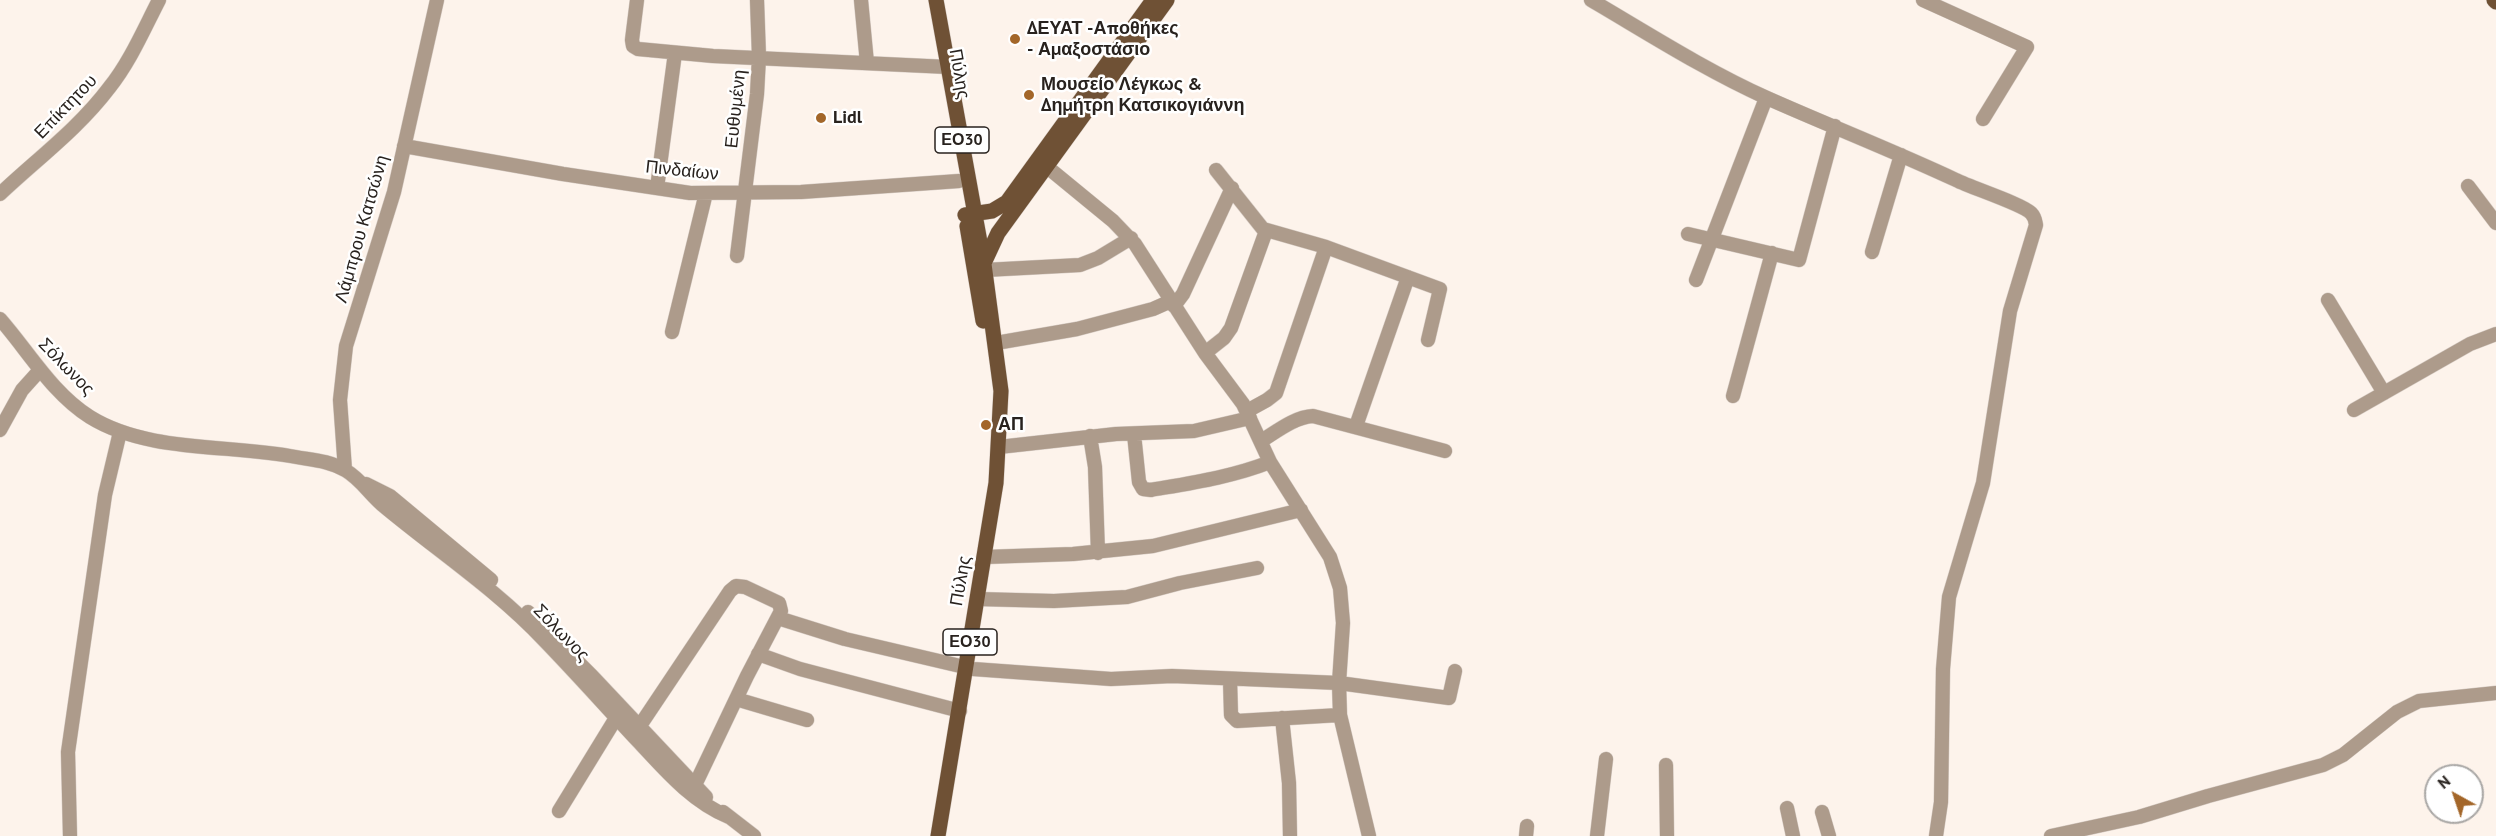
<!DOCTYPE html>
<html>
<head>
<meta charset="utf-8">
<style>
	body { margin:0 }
	#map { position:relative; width:2496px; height:836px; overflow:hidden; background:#fdf3eb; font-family:"PT Sans",sans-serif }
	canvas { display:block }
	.north { position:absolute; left:2424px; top:764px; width:60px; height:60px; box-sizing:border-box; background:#fff; border:2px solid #a9a7a5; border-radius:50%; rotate:320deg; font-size:16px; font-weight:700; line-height:24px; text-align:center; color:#28221e }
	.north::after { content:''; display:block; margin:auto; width:21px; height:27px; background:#a36629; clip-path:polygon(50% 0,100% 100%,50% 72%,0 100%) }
</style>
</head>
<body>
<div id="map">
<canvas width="2496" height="836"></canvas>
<div class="north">N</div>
</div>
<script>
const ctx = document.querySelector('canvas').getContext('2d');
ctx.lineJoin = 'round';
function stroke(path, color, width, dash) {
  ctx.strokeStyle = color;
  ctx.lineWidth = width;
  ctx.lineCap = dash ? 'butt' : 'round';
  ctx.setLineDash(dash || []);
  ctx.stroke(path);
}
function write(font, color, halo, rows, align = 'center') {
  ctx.font = font + ' "PT Sans",sans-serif';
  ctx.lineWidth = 5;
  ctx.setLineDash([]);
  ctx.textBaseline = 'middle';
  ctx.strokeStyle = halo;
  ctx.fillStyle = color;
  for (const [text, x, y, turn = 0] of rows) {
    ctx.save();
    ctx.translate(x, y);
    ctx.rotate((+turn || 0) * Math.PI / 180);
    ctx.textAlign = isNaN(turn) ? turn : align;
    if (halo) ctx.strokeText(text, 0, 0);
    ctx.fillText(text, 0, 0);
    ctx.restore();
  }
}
const minor = new Path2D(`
	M637,0L632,40L633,46L638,49L713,56L948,67
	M861,0L867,63
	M1591,0C1649,34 1705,70 1767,98C1830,126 1894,151 1956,180C1972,188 2022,204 2031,213C2035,217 2035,220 2036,225L2010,311L1983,483L1949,597L1943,669L1941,802L1936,836
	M1923,0L2027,47L1983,119
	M404,146L563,174L690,193L801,192L959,181
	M1046,166L1113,221L1135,244L1205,353L1243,404L1270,462L1330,557L1340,588L1343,623L1339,683L1340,715L1369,836
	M1216,170L1263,229L1326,247L1440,289L1428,340
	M2468,186L2496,223
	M657,188L675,53
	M0,194C37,159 78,129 109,88C130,62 144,29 159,0
	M1688,234L1799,260L1835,126
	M1872,252L1901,155
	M737,256L757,94L759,57L757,0
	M985,270L1080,265L1098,258L1131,238
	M1696,280L1766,98
	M2328,300L2384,393
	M1174,306L1183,294L1232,188
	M0,319C29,352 52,393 90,417C148,453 230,444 296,457C313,460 330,461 345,470C361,479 371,496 385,507C438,551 497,590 544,640C576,673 607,708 638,741C665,770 692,802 729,817
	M672,332L706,193
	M996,343L1077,329L1153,309L1171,301
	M1205,353L1224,338L1231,328L1266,231
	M1733,396L1772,253
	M2354,410L2470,344L2496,334
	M1247,411L1267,400L1276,393L1326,247
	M1356,426L1408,277
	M0,430L22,390L40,370
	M1134,434L1139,482L1143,489L1151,490C1191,483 1232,477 1270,462
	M1090,436L1095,467L1098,553
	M1261,441C1276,432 1294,417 1313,416L1445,451
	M999,447L1116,434L1194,431L1250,418
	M345,470L340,400L346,346L394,192L437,0
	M366,484L390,496L491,580
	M985,557L1073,554L1153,546L1301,510
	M977,599L1054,601L1127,597L1180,583L1257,568
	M528,612L592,676L706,797
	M778,618L845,639L973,669L1111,679L1172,676L1339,683L1449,698L1455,671
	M758,654L800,669L960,711
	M1230,679L1231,715L1237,721L1340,715
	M736,699L807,720
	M1282,718L1289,783L1290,836
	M639,727L730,591L736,586L745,587L779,603L781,611L747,676L695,785
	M1666,765L1667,836
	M1787,808L1793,836
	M559,811L616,718
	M723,812L754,836
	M1822,812L1829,836
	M70,836L68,752L105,495L120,432
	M1526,836L1527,826
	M1597,836L1606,759
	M2051,836L2139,817L2208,796L2323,765L2343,755L2397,712L2419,701L2496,693`);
const major = new Path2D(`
	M936,0L984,264L1001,391L996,483L938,836
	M2494,0L2496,2
	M965,215L992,211L1007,202L1153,0
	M967,226L983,321
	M985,261L998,233L1167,0`);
stroke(minor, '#d7cdc6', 15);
stroke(major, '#d7cdc6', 16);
stroke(minor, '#ad9b8b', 14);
stroke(major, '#6f5135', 15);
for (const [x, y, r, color] of [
	[1015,39,6,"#a36629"],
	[1029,95,6,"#a36629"],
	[821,118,6,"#a36629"],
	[986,425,6,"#a36629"]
]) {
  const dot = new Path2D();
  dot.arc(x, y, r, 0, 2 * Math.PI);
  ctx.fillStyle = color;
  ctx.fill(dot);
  stroke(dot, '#fff', 2);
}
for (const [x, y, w] of [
	[962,140,54],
	[970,642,54]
]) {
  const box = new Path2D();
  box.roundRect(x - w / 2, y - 13, w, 26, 4.5);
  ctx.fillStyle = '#fff';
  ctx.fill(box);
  stroke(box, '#28221e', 1.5);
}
write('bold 16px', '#28221e', null, [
	["ΕΟ30",962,140],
	["ΕΟ30",970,642]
]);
write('bold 18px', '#28221e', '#fff', [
	["ΔΕΥΑΤ -Αποθήκες",1027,29],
	["- Αμαξοστάσιο",1027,50],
	["Μουσείο Λέγκως &",1041,85],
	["Δημήτρη Κατσικογιάννη",1041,106],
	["Lidl",833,118],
	["ΑΠ",998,425]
], 'left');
write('18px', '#28221e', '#fff', [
	["Πύλης",959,74,80],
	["Επίκτητου",66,107,-46],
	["Ευθυμένη",736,109,-84],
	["Πινδαίων",682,171,6],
	["Λάμπρου Κατσώνη",362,229,-74],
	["Σόλωνος",66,367,46],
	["Πύλης",961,581,-80],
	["Σόλωνος",561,633,46]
]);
</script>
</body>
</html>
